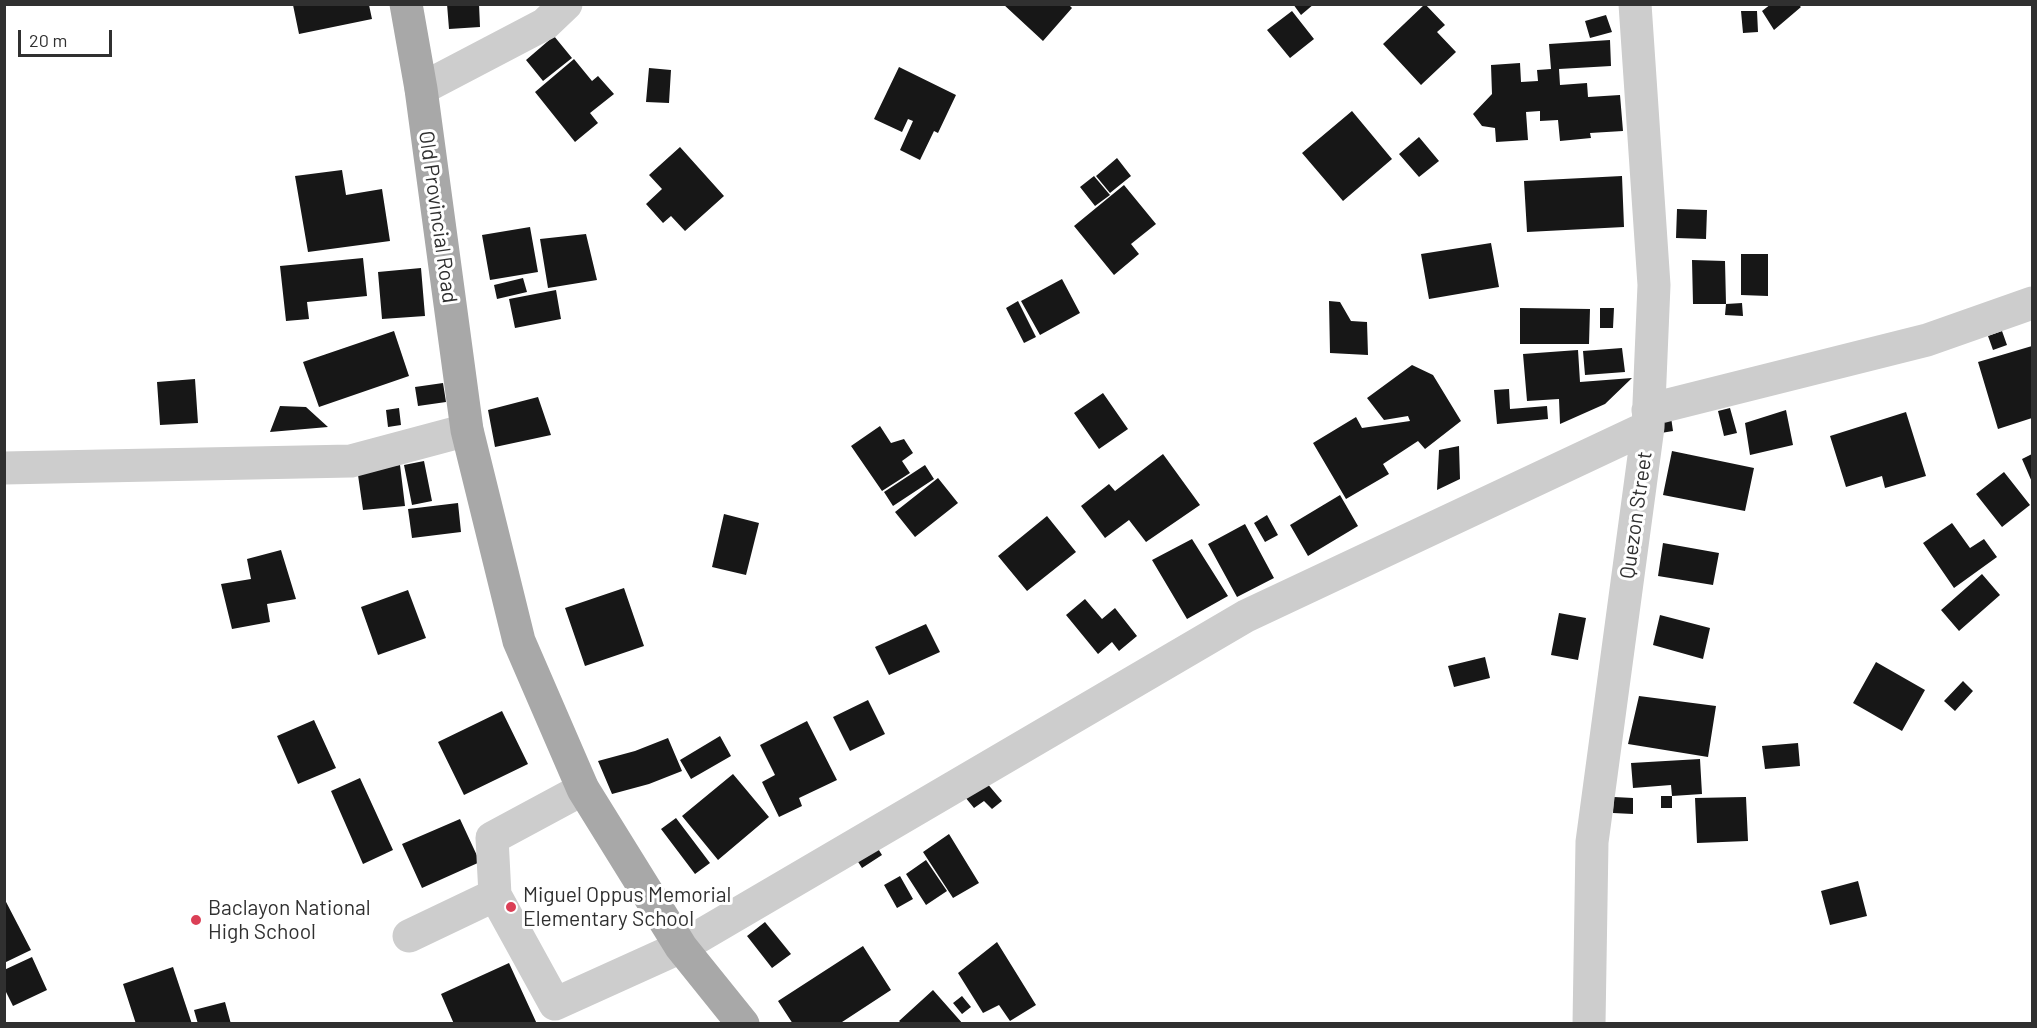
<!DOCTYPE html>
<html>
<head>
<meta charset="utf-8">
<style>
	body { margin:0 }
	#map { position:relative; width:2037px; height:1028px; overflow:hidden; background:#fff; font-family:Barlow,sans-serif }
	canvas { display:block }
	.frame { position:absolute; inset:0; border:6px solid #303030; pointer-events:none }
	.scale { position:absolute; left:18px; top:30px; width:94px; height:27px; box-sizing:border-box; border:3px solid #303030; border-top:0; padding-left:8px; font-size:18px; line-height:21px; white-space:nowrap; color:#303030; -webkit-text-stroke:4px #fff; paint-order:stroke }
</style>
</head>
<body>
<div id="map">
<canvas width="2037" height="1028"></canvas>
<div class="frame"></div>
<div class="scale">20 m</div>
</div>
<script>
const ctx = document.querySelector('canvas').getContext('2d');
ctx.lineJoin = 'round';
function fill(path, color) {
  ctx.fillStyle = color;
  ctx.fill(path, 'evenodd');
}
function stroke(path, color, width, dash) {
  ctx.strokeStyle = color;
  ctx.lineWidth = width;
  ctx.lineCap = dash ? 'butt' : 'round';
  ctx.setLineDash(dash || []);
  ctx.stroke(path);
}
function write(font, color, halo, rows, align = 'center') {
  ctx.font = font + ' Barlow,sans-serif';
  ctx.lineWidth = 6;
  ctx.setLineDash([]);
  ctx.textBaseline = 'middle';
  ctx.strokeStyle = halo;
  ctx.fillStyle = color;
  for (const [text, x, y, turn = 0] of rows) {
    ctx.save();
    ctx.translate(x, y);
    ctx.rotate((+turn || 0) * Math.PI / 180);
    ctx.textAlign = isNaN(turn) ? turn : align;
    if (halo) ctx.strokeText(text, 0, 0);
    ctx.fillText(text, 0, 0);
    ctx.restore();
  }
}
fill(new Path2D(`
	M447,4H479L480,27L449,29Z
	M1003,4H1068L1072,8L1043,41Z
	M1293,4H1314L1301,15Z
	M1425,4L1445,25L1437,32L1456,52L1421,85L1383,44Z
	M1771,4H1798L1801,7L1774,30L1762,11Z
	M293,5H369L372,19L299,34Z
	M1292,11L1314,39L1290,58L1267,30Z
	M1741,11H1757L1758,32L1743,33Z
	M1606,15L1612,32L1590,38L1585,21Z
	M554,36L572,58L543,81L526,60Z
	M1610,40L1611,66L1559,69L1560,85L1587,83L1588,97L1620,95L1623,131L1590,133L1591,138L1560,141L1558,120L1540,121V111L1526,112L1528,140L1496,142L1495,128L1482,126L1473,114L1492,94L1491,65L1520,63L1521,82L1538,81L1537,70L1551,69L1549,44Z
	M574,59L592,81L598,76L614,94L590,113L598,123L575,142L535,92Z
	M899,67L956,95L938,133L934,131L920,160L900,150L913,121L908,119L902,132L874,119Z
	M649,68L671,70L669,103L646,102Z
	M1352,111L1392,159L1343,201L1302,153Z
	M1419,137L1439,161L1419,177L1399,154Z
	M680,147L724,196L685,231L671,216L663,223L646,204L662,189L649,175Z
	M1117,158L1131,176L1110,193L1096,176Z
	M342,170L346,195L382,189L390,241L308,252L295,176Z
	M1094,176L1110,195L1095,206L1080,187Z
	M1622,176L1624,227L1527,232L1524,181Z
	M1124,185L1156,224L1131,244L1139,254L1114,275L1074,226Z
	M1677,209L1707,210L1706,239L1676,238Z
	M530,227L538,272L490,280L482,235Z
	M586,234L597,280L548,288L540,239Z
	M1491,243L1499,287L1429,299L1421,254Z
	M1741,254H1768V296L1741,295Z
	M363,258L367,296L307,302L309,319L286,321L280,266Z
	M1692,260L1725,261L1726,304H1693Z
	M421,268L425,316L382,319L378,272Z
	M523,278L527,292L497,299L494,285Z
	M1062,279L1080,313L1040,335L1021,301Z
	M556,290L561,319L515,328L509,299Z
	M1018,301L1036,337L1024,343L1006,308Z
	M1329,301L1340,302L1351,321L1367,322L1368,355L1330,353Z
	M1742,303L1743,316L1725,315L1726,304Z
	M1520,308L1590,309L1589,344H1520Z
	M1600,308H1614L1613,328H1600Z
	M394,331L409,376L319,407L303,362Z
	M2002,331L2007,345L1993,350L1988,336Z
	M2032,346V418L1998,429L1978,362Z
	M1622,348L1625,372L1585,375L1583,351Z
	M1578,350L1580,382L1632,378L1605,404L1560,424L1559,399L1527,401L1523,354Z
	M1412,365L1433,375L1461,421L1425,449L1418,441L1383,464L1389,474L1346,499L1313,443L1356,417L1362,428L1410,421L1408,416L1384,420L1367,398Z
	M195,379L198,423L160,425L157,382Z
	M443,383L446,402L418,406L415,387Z
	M1509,389L1510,409L1547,406L1548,419L1497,424L1494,390Z
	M1103,393L1128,429L1099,449L1074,413Z
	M538,397L551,435L495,447L488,410Z
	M280,406L306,407L328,427L270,432Z
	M399,408L401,425L388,427L386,410Z
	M1730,408L1737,433L1724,436L1718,411Z
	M1786,410L1793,445L1750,455L1745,423Z
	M1906,412L1926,476L1885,488L1882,476L1846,487L1830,436Z
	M1671,417L1673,431L1661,433L1659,419Z
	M880,426L891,443L904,439L913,453L902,461L910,473L882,491L851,446Z
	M1459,446L1460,479L1437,490L1439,450Z
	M1672,451L1754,468L1745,511L1663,495Z
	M1163,454L1200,505L1146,542L1129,520L1105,538L1081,506L1109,484L1115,491Z
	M2032,454V482L2022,459Z
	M424,461L432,501L412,505L404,465Z
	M400,465L405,506L363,510L357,468Z
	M925,465L934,479L893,506L884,492Z
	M2004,472L2030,505L2002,527L1976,494Z
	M938,478L958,503L915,537L895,512Z
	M1340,495L1358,526L1308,556L1290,525Z
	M458,503L461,532L412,538L408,509Z
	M724,514L759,523L746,575L712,567Z
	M1267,515L1278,535L1265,542L1254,523Z
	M1047,516L1076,552L1027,591L998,556Z
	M1952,523L1970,548L1984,539L1997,557L1954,588L1923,543Z
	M1245,524L1274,578L1237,597L1208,544Z
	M1192,539L1228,596L1187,619L1152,560Z
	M1663,543L1719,553L1713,585L1658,576Z
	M281,550L296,599L267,604L270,622L232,629L221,584L251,579L247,559Z
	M1982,574L2000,595L1959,631L1941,610Z
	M624,588L644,646L585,666L565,608Z
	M408,590L426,638L378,655L361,607Z
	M1085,599L1102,619L1115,608L1137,636L1119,651L1112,642L1098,654L1066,615Z
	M1559,613L1586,618L1578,660L1551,655Z
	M1660,615L1710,628L1703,659L1653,645Z
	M926,624L940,652L889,675L875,647Z
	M1485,657L1490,678L1454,687L1448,666Z
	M1876,662L1925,690L1902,731L1853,703Z
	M1963,681L1973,691L1955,711L1944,701Z
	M1639,696L1716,706L1708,757L1628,744Z
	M868,700L885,734L850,751L833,717Z
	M502,711L528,764L464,795L438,742Z
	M314,720L336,768L298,784L277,736Z
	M807,721L837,780L799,798L802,806L779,817L762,782L775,775L760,745Z
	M720,736L731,756L691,779L680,760Z
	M668,738L682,771L649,784L612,794L598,761L635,751Z
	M1798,743L1800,766L1765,769L1762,746Z
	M1700,759L1702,794L1672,796L1671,785L1633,788L1631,763Z
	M733,774L769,817L718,860L682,816Z
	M360,778L393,850L363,864L331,791Z
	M986,782L1002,801L992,809L984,801L974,808L965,797Z
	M1661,796H1672V808H1661Z
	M1614,797L1633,798V814L1613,813Z
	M1746,797L1748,841L1697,843L1695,798Z
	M676,818L710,863L695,874L661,829Z
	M460,819L480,862L422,888L402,844Z
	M949,834L979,883L953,898L923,852Z
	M872,839L882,855L862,868L851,851Z
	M926,860L947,891L926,905L906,874Z
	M900,876L913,899L897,908L884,885Z
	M1858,881L1867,916L1830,925L1821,891Z
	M4,898L31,950L4,963Z
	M765,922L791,954L772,968L747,936Z
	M997,942L1036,1005L1010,1021L999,1005L983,1013L958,973Z
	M863,946L891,990L839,1024H793L778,1001Z
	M32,957L47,990L13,1006L4,988V970Z
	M509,963L537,1024H454L441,994Z
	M173,967L192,1024H136L123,984Z
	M933,990L963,1024H902L899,1021Z
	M962,996L971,1007L962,1014L953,1003Z
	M225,1002L231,1024H198L194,1010Z`), '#171717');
stroke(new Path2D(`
	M421,89L545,24L566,4
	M1648,410L1927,340L2032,303
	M4,468L351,461L467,430
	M495,895L492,838L583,789
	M409,936L495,895L555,1004L681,947L1246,616L1648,427
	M1589,1024L1592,842L1648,427L1654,285L1635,4`), '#cdcdcd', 33);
stroke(new Path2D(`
	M406,4L421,89L467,430L519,641L583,789L681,947L743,1024`), '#a8a8a8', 33);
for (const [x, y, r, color] of [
	[511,907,6,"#db3f56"],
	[196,920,6,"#db3f56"]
]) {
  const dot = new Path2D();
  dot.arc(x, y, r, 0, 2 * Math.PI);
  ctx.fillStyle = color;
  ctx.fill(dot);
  stroke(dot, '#fff', 2);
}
write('21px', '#303030', '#fff', [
	["Old Provincial Road",438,217,82],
	["Quezon Street",1636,515,-82]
]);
write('21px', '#303030', '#fff', [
	["Miguel Oppus Memorial",523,895],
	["Elementary School",523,919],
	["Baclayon National",208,908],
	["High School",208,932]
], 'left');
</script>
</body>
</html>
